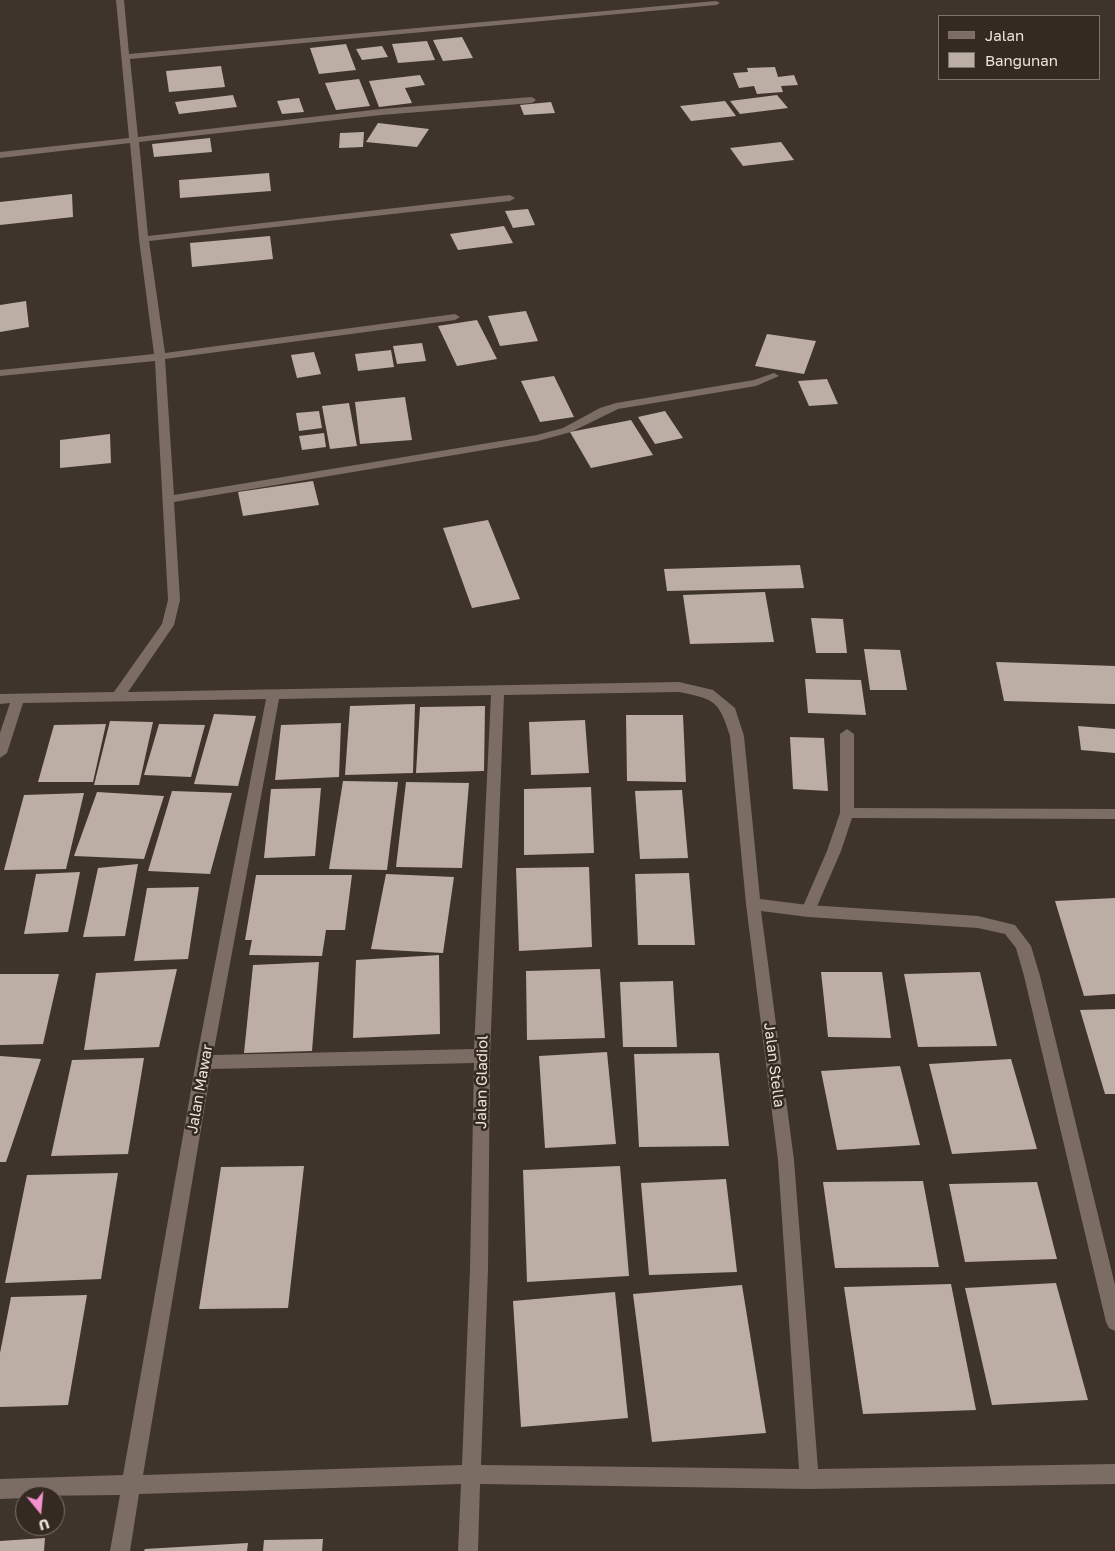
<!DOCTYPE html>
<html>
<head>
<meta charset="utf-8">
<style>
	body { margin:0 }
	#map { position:relative; width:1115px; height:1551px; overflow:hidden; background:#3f342b; font-family:"Golos Text",sans-serif }
	canvas { display:block }
	.legend { position:absolute; left:938px; top:15px; width:162px; height:65px; box-sizing:border-box; background:#352a21; border:1px solid #7e746d; margin:0; padding:6px 9px; list-style:none; font-size:15px; color:#ebe3de }
	.legend li { display:flex; align-items:center; gap:10px; height:25px }
	.legend b { width:25px; border:1px solid #7e746d }
	.north { position:absolute; left:15px; top:1486px; width:50px; height:50px; box-sizing:border-box; background:#352a21; border:1px solid #7e746d; border-radius:50%; rotate:163deg; font-size:14px; font-weight:700; line-height:20px; text-align:center; color:#ebe3de }
	.north::after { content:''; display:block; margin:auto; width:18px; height:22px; background:#f690d0; clip-path:polygon(50% 0,100% 100%,50% 72%,0 100%) }
</style>
</head>
<body>
<div id="map">
<canvas width="1115" height="1551"></canvas>
<ul class="legend">
<li><b style="height:6px;background:#7b6d64"></b>Jalan</li>
<li><b style="height:14px;background:#bcaea4"></b>Bangunan</li>
</ul>
<div class="north">U</div>
</div>
<script>
const ctx = document.querySelector('canvas').getContext('2d');
ctx.lineJoin = 'round';
function fill(path, color) {
  ctx.fillStyle = color;
  ctx.fill(path, 'evenodd');
}
function write(font, color, halo, rows, align = 'center') {
  ctx.font = font + ' "Golos Text",sans-serif';
  ctx.lineWidth = 5;
  ctx.setLineDash([]);
  ctx.textBaseline = 'middle';
  ctx.strokeStyle = halo;
  ctx.fillStyle = color;
  for (const [text, x, y, turn = 0] of rows) {
    ctx.save();
    ctx.translate(x, y);
    ctx.rotate((+turn || 0) * Math.PI / 180);
    ctx.textAlign = isNaN(turn) ? turn : align;
    if (halo) ctx.strokeText(text, 0, 0);
    ctx.fillText(text, 0, 0);
    ctx.restore();
  }
}
fill(new Path2D(`
	M462,37L473,58L443,61L433,40Z
	M427,41L435,60L398,63L392,44Z
	M346,44L356,70L319,74L310,48Z
	M382,46L388,57L362,60L356,49Z
	M221,66L225,87L169,92L166,71Z
	M775,67L778,77L794,75L798,85L781,86L783,92L757,94L754,86L739,88L733,73L748,72L747,68Z
	M420,75L425,85L405,88L412,103L379,107L369,81Z
	M359,79L370,106L336,110L325,83Z
	M233,95L237,107L179,114L175,102Z
	M777,95L788,108L740,114L730,101Z
	M299,98L304,112L282,114L277,101Z
	M725,101L736,116L691,121L680,106Z
	M551,102L555,113L524,115L520,105Z
	M378,123L429,129L417,147L366,142Z
	M364,132L363,147L339,148L340,133Z
	M210,138L212,152L154,157L152,144Z
	M781,142L794,160L743,166L730,148Z
	M269,173L271,191L180,198L179,180Z
	M72,194L73,217L0,225V202Z
	M528,209L535,225L513,228L505,211Z
	M504,226L513,243L458,250L450,234Z
	M270,236L273,259L192,267L190,243Z
	M26,301L29,327L0,332V305Z
	M526,311L538,341L500,346L488,316Z
	M477,320L497,359L457,366L438,326Z
	M767,334L816,341L804,374L755,366Z
	M422,343L426,361L397,364L393,346Z
	M391,350L394,367L358,371L355,354Z
	M314,352L321,374L297,378L291,355Z
	M554,376L574,417L540,422L521,381Z
	M827,379L838,404L809,406L798,381Z
	M405,397L412,440L360,444L355,402Z
	M349,403L357,446L330,449L322,406Z
	M319,411L322,428L299,431L296,413Z
	M665,411L683,438L655,444L638,417Z
	M631,420L653,455L591,468L570,432Z
	M324,433L326,447L302,450L299,436Z
	M110,434L111,463L60,468V440Z
	M313,481L319,505L243,516L238,492Z
	M488,520L520,599L472,608L443,528Z
	M800,565L804,588L667,591L664,569Z
	M765,592L774,642L690,644L683,595Z
	M811,618L843,619L847,653H816Z
	M864,649L900,650L907,690H870Z
	M996,662L1115,666V704L1004,701Z
	M805,679L861,680L866,715L808,713Z
	M415,704L413,773L345,775L350,706Z
	M485,706L484,771L416,773L420,707Z
	M214,714L256,716L238,786L194,784Z
	M626,715H683L686,782L627,781Z
	M585,720L589,773L531,775L529,722Z
	M110,721L153,722L139,785H94Z
	M341,723L339,777L275,780L281,725Z
	M106,724L93,782H38L54,725Z
	M159,724L205,725L191,777L144,775Z
	M1078,726L1115,729V753L1081,750Z
	M790,737L824,738L828,791L793,789Z
	M343,781L398,782L387,870L329,869Z
	M406,782L469,783L462,868L396,867Z
	M591,787L594,853L524,855V789Z
	M321,788L315,856L264,858L271,789Z
	M682,790L688,858L640,859L635,791Z
	M172,791L232,793L210,874L148,871Z
	M97,792L164,796L144,859L74,856Z
	M84,793L66,869L4,870L24,795Z
	M138,864L125,936L83,937L98,868Z
	M589,867L592,947L519,951L516,868Z
	M80,872L68,932L24,934L36,874Z
	M689,873L695,945H638L635,874Z
	M386,874L454,877L443,953L371,949Z
	M256,875H352L345,930H326L322,956L249,955L252,940H245Z
	M199,887L188,959L134,961L147,888Z
	M1115,898V994L1084,996L1055,901Z
	M439,955L440,1034L353,1038L356,960Z
	M319,962L312,1051L244,1053L253,965Z
	M177,969L159,1047L84,1050L96,973Z
	M600,969L605,1038L527,1040L526,971Z
	M821,972H882L891,1038L828,1037Z
	M980,972L997,1046L918,1047L904,974Z
	M0,974H59L43,1044L0,1045Z
	M673,981L677,1047H623L620,982Z
	M1115,1009V1094H1105L1080,1010Z
	M607,1052L616,1144L545,1148L539,1056Z
	M719,1053L729,1146L639,1147L634,1054Z
	M0,1056L41,1059L6,1162H0Z
	M144,1058L128,1154L51,1156L72,1060Z
	M1011,1059L1037,1149L952,1154L929,1064Z
	M900,1066L920,1145L837,1150L821,1071Z
	M304,1166L288,1308L199,1309L221,1167Z
	M620,1166L629,1276L527,1282L523,1170Z
	M118,1173L101,1279L5,1283L27,1175Z
	M726,1179L737,1272L649,1275L641,1183Z
	M923,1181L939,1267L835,1268L823,1182Z
	M1037,1182L1057,1259L965,1262L949,1184Z
	M1056,1283L1088,1400L992,1405L965,1288Z
	M951,1284L976,1410L863,1414L844,1287Z
	M742,1285L766,1433L652,1442L633,1294Z
	M615,1292L628,1418L521,1427L513,1301Z
	M87,1295L68,1405L0,1407V1353L11,1297Z
	M45,1538L44,1551H0V1541Z
	M323,1539L322,1551H263L264,1540Z
	M248,1543L247,1551H144L145,1549Z`), '#bcaea4');
fill(new Path2D(`
	M847,729L854,734V808L1115,809V819L852,818L841,851L815,911L813,915H803L801,911L827,851L840,813V734Z`), '#7b6d64');
fill(new Path2D(`
	M116,0H124L129,54L716,1L720,3L716,5L130,59L138,137L381,109L532,97L536,100L532,103L381,115L139,142L148,236L510,195L515,198L510,201L149,241L165,353L455,314L460,317L455,320L165,359L174,495L537,435L563,428L600,408L616,403L754,380L774,373L779,376L756,386L618,409L571,432L538,441L174,502L180,600L174,625L128,692L679,682L713,690L735,708L744,736L760,899L808,905L978,916L1015,925L1031,946L1040,976L1115,1285V1331L1109,1328L1106,1322L1024,976L1016,948L1005,934L978,928L808,917L761,911L794,1160L818,1469L1115,1464V1484L809,1489L480,1484L478,1551H458L461,1484L139,1494L130,1551H110L120,1495L25,1496V1498L0,1499V1479L123,1475L196,1062L266,699L23,703L7,753L0,758V733L10,703L0,704V694L114,692L162,624L168,600L155,361L0,376V370L154,354L139,239L130,143L0,158V152L129,138ZM679,692C715,699 719,701 730,736L746,904L778,1160L799,1469L481,1465L488,1269L490,1056L504,695ZM491,695L474,1049L213,1055L279,699ZM474,1063L470,1269L462,1465L143,1475L211,1069Z`), '#7b6d64');
write('15px', '#ebe3de', '#352a21', [
	["Jalan Stella",774,1065,83],
	["Jalan Gladiol",482,1082,-89],
	["Jalan Mawar",200,1089,-80]
]);
</script>
</body>
</html>
